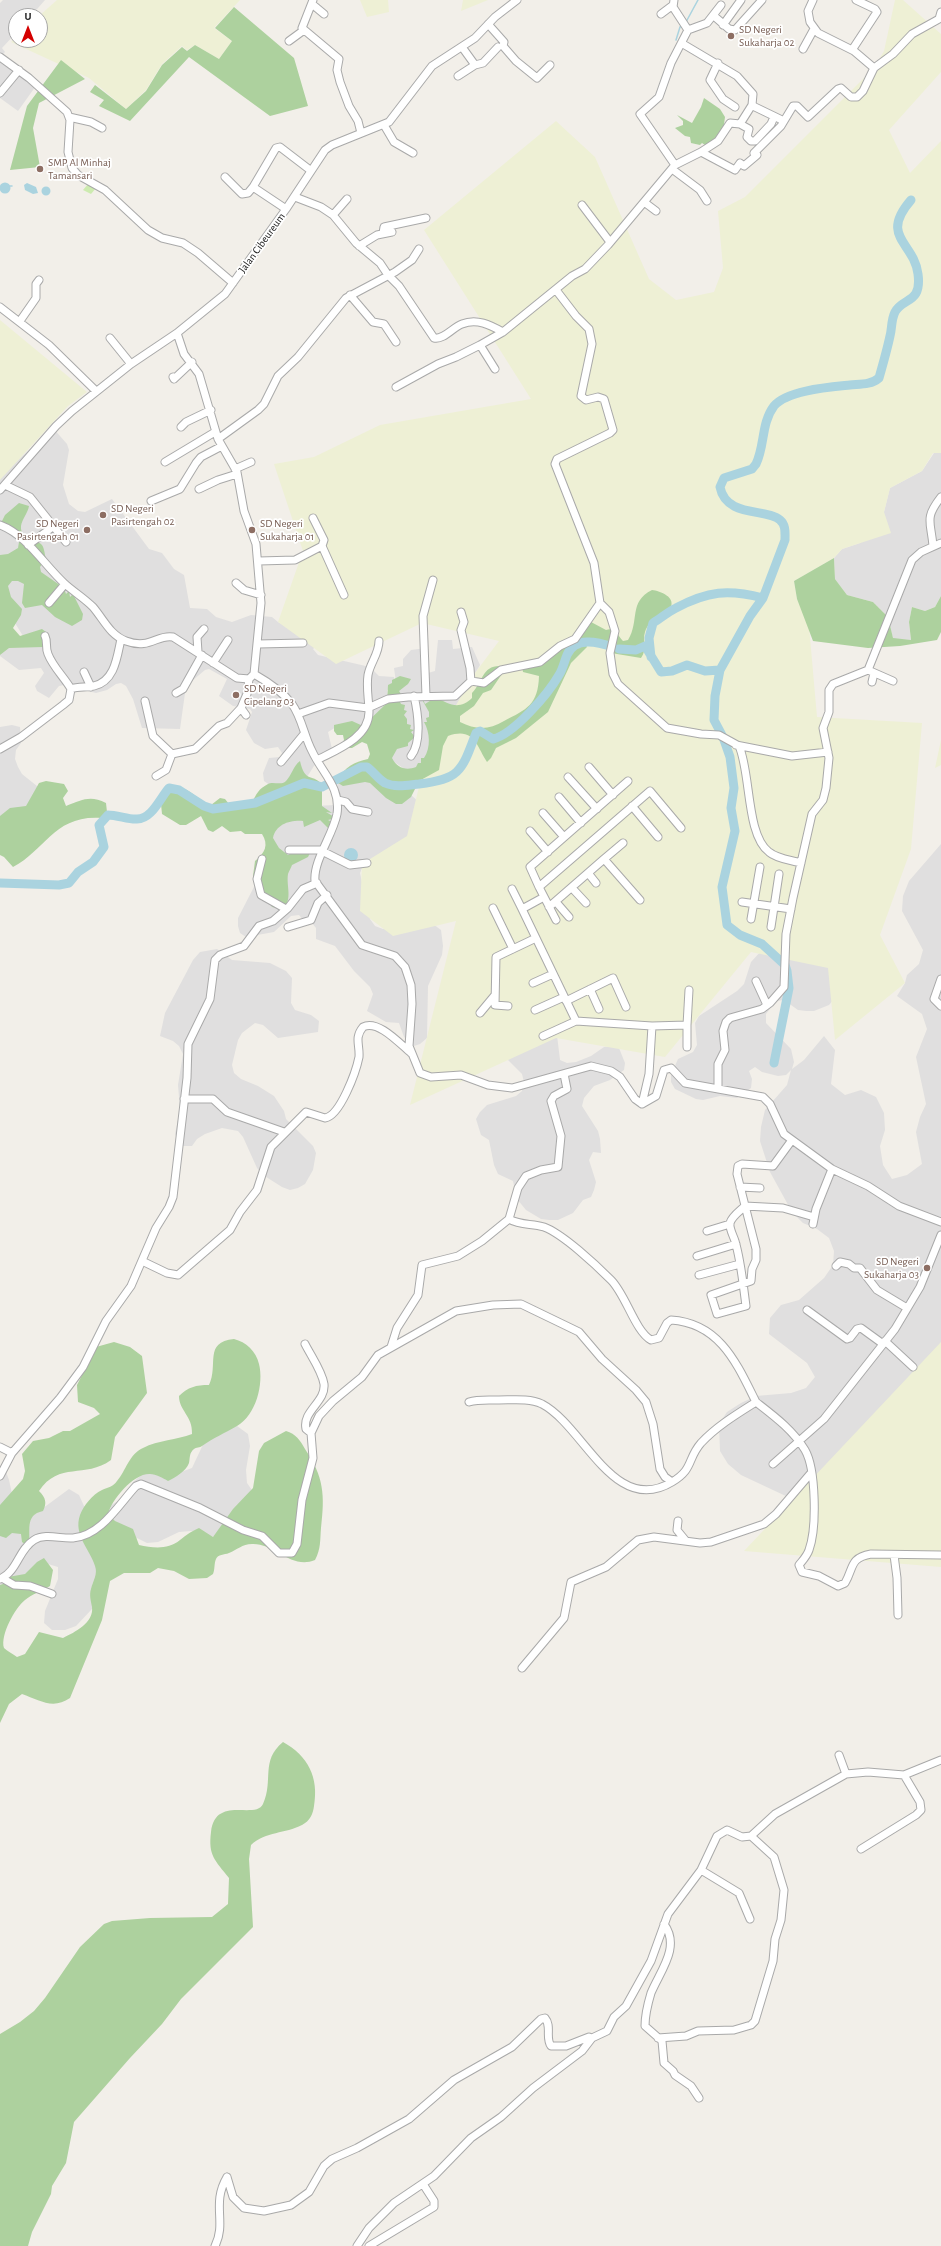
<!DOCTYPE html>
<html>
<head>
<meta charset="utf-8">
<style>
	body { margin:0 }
	#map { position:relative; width:941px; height:2246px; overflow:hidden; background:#f2efe9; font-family:"Alegreya Sans",sans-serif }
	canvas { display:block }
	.north { position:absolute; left:8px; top:8px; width:40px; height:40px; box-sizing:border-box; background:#fff; border:1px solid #a7a7a7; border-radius:50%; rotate:0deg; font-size:11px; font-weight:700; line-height:16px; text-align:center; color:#222 }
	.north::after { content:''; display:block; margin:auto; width:14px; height:18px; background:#d40000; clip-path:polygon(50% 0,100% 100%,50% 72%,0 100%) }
</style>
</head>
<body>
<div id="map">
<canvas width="941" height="2246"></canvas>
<div class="north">U</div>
</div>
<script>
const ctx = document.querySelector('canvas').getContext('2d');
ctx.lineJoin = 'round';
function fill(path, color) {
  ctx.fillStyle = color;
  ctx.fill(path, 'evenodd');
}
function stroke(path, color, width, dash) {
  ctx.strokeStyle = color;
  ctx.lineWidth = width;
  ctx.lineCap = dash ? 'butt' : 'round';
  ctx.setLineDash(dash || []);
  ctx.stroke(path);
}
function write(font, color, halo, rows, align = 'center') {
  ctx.font = font + ' "Alegreya Sans",sans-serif';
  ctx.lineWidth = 3.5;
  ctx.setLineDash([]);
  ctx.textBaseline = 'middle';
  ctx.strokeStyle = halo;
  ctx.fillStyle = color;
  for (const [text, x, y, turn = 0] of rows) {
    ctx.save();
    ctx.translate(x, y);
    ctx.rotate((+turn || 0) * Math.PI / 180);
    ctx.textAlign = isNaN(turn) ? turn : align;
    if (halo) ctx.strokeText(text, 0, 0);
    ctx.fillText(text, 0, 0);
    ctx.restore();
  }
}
fill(new Path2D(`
	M3,0H45L31,16H16V33L2,48L5,52L2,55L38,83L18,111L0,98V3Z
	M53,428L67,444L69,450L63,485L69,504L78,511L85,512L112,499L149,549L162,553L174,569L184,575L190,608L207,609L216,617L232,622L251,615L272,617L278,622L319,643L313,649L318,655L370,667L379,676L394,677L395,687L387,690L390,707L360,727L341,724L328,732L332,749L314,766L307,777L283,783L274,788L264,781L263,773L269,758L280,757L282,753L278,747L265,749L254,743L246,730L252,712L250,709L233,706L219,696L227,679L209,669L205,670L186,686L180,729L142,728L133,699L126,686L121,683L116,684L107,690L96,693L64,685L59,686L49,698L37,691L35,686L44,673L41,668L19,670L0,656V646L23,636L15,623L0,563V476Z
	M934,453H941V596L935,607L925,611L912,607L909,622L911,640L893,639L888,617L873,602L847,595L835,579L834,558L842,549L860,543L884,512L890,488L922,471Z
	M438,640H452L453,649L472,647L480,665L416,777L390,759L397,689L394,668L403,666V659L411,650L426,648L428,673L435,671Z
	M12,725L20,727L21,743L16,750L15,759L18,767L22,774L37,786L40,794L0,835V727Z
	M352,771L409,793L422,805L424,843L363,866L360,873L370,919L375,926L383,929L391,926L433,924L441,930L443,946L442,955L428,986L427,1038L420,1044L414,1046L404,1037L399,1023L386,1022L367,1011L373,994L370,987L354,971L335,946L316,939V928L311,922L303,920L299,915L291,916L274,932L246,937L240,933L238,926V918L256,883H265L269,829L312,806L337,805L336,790L338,783Z
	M941,844V1389L868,1477L790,1498L741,1475L728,1464L720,1451L719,1424L727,1412L741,1403L756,1396L791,1393L806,1388L815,1377L807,1363L769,1334L770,1318L781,1305L799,1300L824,1278L833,1265L834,1251L829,1238L817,1229L803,1223L792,1212L770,1172L760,1141L761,1127L765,1110L787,1085L791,1070L786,1075L778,1076L762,1072L755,1067L749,1071L752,1079L751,1088L737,1098L720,1096L703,1100L696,1099L675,1089L671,1082V1075L678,1059L693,1052L697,1045L695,1023L699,1016L737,991L744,984L751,962L762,950L829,956L836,997L829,1005L814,1011H806L798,1010L784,1000L776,1001L766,1014V1023L791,1049L794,1062L792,1069L804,1060L824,1036L835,1050L831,1084L845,1095L861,1090L876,1097L884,1113L885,1130L880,1146L883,1165L892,1179L907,1175L922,1164L916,1132L920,1117L926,1104L916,1057L927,1029L922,1014L897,996L905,983L907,975L919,964L923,950L902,911L903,896L909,881Z
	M217,949L232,960L270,963L286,971L292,978L291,1003L295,1010L311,1015L319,1021L318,1032L278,1038L263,1025L255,1023L242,1033L238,1040L232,1065L234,1073L241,1079L258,1086L274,1096L284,1111L286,1119L313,1146L316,1153L313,1170L305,1184L298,1188L290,1190L282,1187L263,1175L257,1168L243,1137L238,1131L222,1128L205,1134L197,1139L192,1146H183L178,1140L175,1134L180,1109L178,1085L183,1054L179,1046L173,1041L160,1036L165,1013L193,960L200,952Z
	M557,1035L560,1060L567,1063L576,1062L591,1056L604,1047L612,1046L619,1048L625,1063L624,1070L610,1080L594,1086L584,1098L582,1106L598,1131L600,1139L601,1153L593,1152L589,1160L596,1182L594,1190L591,1197L583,1200L573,1213L558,1220H549L541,1219L526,1210L517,1199L513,1181L498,1174L494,1165L489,1140L481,1135L476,1119L480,1112L487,1105L516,1096L522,1091L524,1082L522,1074L503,1055Z
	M237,1426L248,1434L250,1446L246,1470L247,1483L254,1493L265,1497L213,1537L191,1531L179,1532L158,1542L147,1543L137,1538L103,1566L92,1609L76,1626L65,1630H52L44,1623L45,1611L58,1579V1567L48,1564L0,1601V1466L5,1469L9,1480L14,1503L20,1514L31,1517L69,1489L79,1495L84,1506L101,1511L120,1500L133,1482L150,1468L181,1472L192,1468L207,1436L216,1429Z`), '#e0dfdf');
fill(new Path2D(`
	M57,0H240L214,28L232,41L219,59L195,45L187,50L182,46L162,64L146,90L126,109L89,78L11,42L16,37V40H40L39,16Z
	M360,0H388L389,12L367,17Z
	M463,0H488L461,11Z
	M895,0H903L941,34V72L889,130L910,173L941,141V453H933L922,471L890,488L884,512L891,533L842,549L834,558L794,581L797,599L809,626L817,717L922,723L911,849L880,935L905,983L835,1040L828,968L751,952L665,1057L556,1038L410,1105L456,921L393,936L360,911L362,864L407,836L427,754L475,673L499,641L422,623L336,664L278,622L303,551L274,464L314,457L380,425L531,399L424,230L556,121L595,157L649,279L676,300L714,292L723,268L718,211L745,197L874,68L884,51Z
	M0,320L87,392L68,406L0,480Z
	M941,740V765L935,768Z
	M941,1342V1567L744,1551Z`), '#eef0d5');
fill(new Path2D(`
	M89,183L96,188L91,194L83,190Z`), '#cdebb0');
fill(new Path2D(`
	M234,7L294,58L308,106L270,116L189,57L130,121L99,106L104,100L90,92L95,85L126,109L146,91L162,65L182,47L187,51L195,45L219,59L232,41L215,28Z
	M61,60L85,79L39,103L33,128L40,167L10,170L27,106Z
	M704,98L720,109L725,117L723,132L708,147L702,143L700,145L691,143L690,137L685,136L675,128L683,125V121L677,115L692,123L701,107Z
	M19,503L29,506C28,513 22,519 21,526C20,539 34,538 41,544C45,548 44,554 46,558L40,567L41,572L64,588L66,594L69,591L70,597L73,594L83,614L82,620L72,626L55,617L42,605L25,608L22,603L24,584L18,581H12L8,586L11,597L22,609L21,615L13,628L20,636L42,629L46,632L47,637L43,647L9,648L0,655V555L8,554L18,548L19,542L16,537L0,525L5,515Z
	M834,558L835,579L847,595L873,602L888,617L893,638L911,640L909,622L912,607L925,611L935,607L941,596V632L937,640L900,646L868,648L813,641L797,599L794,581Z
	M652,590C660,591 677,597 670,609C664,618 650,617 645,632C642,641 648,648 641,658L611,653V646L604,640L584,641L587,647L571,663L548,712L516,738L496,748L491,758L487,762C476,745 474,727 448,736L443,746L439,770L419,781L411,797L402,804H396L386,798L370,783L365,782L343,786L338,783L337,780C345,767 354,762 368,759L370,754L367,744L362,742L352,748H346L342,744L344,740L343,735H337L334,731V725L352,721L363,726L387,703L388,685L392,683V680L400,676L411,679L408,684L399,691L401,694L397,696L401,704L405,705L404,710L407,711L404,715L407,719V724L411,725L410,729L414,730L411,732L415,737L408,743V746L397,749L392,758C397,768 406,771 416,767L418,763H421V758H424C431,748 430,732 424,722H427L426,718L429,717V712L420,696L423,699L425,704L436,697C449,705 460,710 472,698V693C483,682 482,665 501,666L504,671L491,690L483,693L474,706L460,716V722C476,730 489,730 504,721C527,709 538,705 539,676L523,672L522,667L548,654L591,622L606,630C616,627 617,635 623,641L628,640C640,621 628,602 652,590Z
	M300,761C305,783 311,773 322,784V806L332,813L326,812L336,818L328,820L336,824L333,829L328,828L320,820L304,827L303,821C290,820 276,824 273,838L279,848L288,855L299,849L310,853L308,857L292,865C291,868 289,871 288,874C286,886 293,899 283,909L272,907L253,876L255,861C265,853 269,845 262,834H245L241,831L230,832L222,826L213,832L208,830L201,816L186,825H180L162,814L161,804L167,789C187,782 194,799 211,805L220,798L225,799L229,804C264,806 247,795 268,784C273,781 281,786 286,781C292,775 293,766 300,761Z
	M46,781L64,784L68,791L63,798L66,806C82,800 90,795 106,803L107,812L101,818C54,815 46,850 13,867L4,857L0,855V816L10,808L26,806L39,783Z
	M234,1339C246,1342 256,1351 259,1364C264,1384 256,1415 237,1426C225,1433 213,1438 202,1446C200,1448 196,1447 194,1449C189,1453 190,1458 189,1463C186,1471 176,1477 168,1481C163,1478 156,1474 150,1474C134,1473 112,1499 108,1514L115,1521L133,1529L139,1545C153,1548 168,1550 180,1540C188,1534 188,1533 199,1528L213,1537L233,1509L253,1488L259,1451L264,1443L286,1431C296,1434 300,1440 305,1449C324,1477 325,1495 321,1528C320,1540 321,1549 315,1560C291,1570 275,1543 252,1544C242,1544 237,1550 229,1553C224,1555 218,1554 216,1559C214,1563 215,1570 213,1574L207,1578L189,1579L174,1571L158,1568L150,1573H124L110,1581L102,1620L70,1698C53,1710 39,1700 22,1694L9,1704L0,1723V1585L6,1583L8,1577L25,1574L37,1562L44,1558L53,1570L50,1586C42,1591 32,1594 25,1600C15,1608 0,1635 4,1648C7,1651 13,1654 17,1657L25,1654L39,1632L63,1638C75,1632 94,1623 92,1607C91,1601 89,1595 91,1589C93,1581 98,1574 95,1566C90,1549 73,1535 80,1515C84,1505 92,1495 102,1490C108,1487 113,1487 117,1481C126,1471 129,1454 143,1448C158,1440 177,1440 192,1434C193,1416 179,1411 179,1396C188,1387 196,1385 209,1385C219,1365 203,1342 234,1339Z
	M114,1342L130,1347L142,1356L147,1393L115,1437L111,1460C85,1479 59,1461 39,1491C46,1498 47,1503 43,1511C24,1515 31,1531 29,1547L22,1542L21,1534L12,1533L6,1538L0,1536V1505L23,1479L25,1471L22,1454L33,1441L49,1438L63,1431H70L100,1414L94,1408L78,1402L77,1385L96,1347Z
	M283,1742C308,1756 319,1777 314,1806C313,1814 310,1821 302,1825C285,1834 266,1831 251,1845L249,1859L253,1927L181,1999L162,2024L130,2058L74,2122L66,2163L52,2186L51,2194L32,2232L28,2246H0V2034L20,2022L34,2011L45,1998L80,1947L104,1924L112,1921L150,1918L212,1917L228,1904L229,1878C215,1860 208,1856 211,1832C215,1795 256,1820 263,1804C274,1780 260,1761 283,1742Z`), '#add19e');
fill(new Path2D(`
	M-0.5 188a5.5 5.5 0 1 1 11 0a5.5 5.5 0 1 1-11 0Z
	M27,183L36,187L38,193L33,194L25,190L24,185Z
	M41.5 191a4.5 4.5 0 1 1 9 0a4.5 4.5 0 1 1-9 0Z
	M344 855a7 7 0 1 1 14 0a7 7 0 1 1-14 0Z`), '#aad3df');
stroke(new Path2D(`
	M686,22L698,0
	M676,40L680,27L682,26
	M10,186H12`), '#aad3df', 1.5);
stroke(new Path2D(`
	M619,649L636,650L645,646L661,672L672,671L687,665L705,671L720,670
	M651,657L649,638L653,623C661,618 668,612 676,608C708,591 728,589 763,598
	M0,883L59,885L69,883L78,872L93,862L104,847L99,825L108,815C117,815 130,820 137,819C152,819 160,798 169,788L179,790L204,806L213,809L255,803L304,783L322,787L361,767H367C373,771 378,779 385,783C396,788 408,785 419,784C461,779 462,770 476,733L480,731L493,739C514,734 548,694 559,675C563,669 564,662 567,655C575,636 598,642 613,647
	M774,1063L789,988L787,971L785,965L762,944L740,935L727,925L722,887L735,831L731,808L734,788L730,757L723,737L714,720L715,696L720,670L750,616L763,598L785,540C785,533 786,525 780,520C767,508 726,518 720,487L724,478L752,469L756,464C765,446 761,423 774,406C787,390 831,387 850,385C860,384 871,385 879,378C883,364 887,350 890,336C892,329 891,320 895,312C903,297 922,304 918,274C914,242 879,237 911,200`), '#aad3df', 9);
const minor = new Path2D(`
	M313,0L302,28L339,59L337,70L340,82L349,106L358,121L361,133
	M674,0L673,7L688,30
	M813,0L808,11L810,22L818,33L854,51L874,68L893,54L912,34L939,19L941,12
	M312,4L324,14
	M661,14L673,5
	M714,16L729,29L735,30L762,0
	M488,24L504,42L503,46L516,61L537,78L550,65
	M723,25L741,0
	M289,41L304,30
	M683,44L737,76L753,94L752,105L755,107L784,121
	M462,47L475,65L483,63L498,47
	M803,49L814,29
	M852,50L877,12L875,9L856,0
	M0,57L29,78L67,112L70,120L68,152L72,168L78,175L105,190L148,230L162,238L183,243L198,253L233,283
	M718,63L710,80L723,99L735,107
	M458,76L475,65
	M0,93L19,70
	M752,105L740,124L749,129L747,137L751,141H755L771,124L774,117
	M69,117L91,122L102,128
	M384,125L394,142L413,153
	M701,152L735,170L740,163L744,166L757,155L754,153L781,126L793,106H797L808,117L838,89L841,88L851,97H857L863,91L874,68
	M675,165L701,152L718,141L730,123L740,124
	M672,169L700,190L707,201
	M225,177L242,194L248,193L253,187
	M295,197L321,207L333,215L356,243L380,263L388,275L399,286L434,338C444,340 453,327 462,324C477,318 490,325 503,332L572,276L585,269L608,245L675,165L640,114L659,97L671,63L688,30L707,23L721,5
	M644,202L656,211
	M582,205L610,242
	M286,209L253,187L276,148L280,147L310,170
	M333,215L347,199
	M383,233L384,227L426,218
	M359,246L377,235L392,232
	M350,295L373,322L384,324L396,342
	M0,307L49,345L96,391
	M20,321L36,298V284L39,280
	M177,333L184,354L199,374L218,439L237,472L244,511L256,544L261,603L254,674C268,682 282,691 292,704C302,718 304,736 312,751C322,773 341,787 337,814C333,835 313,861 315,881L362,945L395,956L405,967L411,985L412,1004L409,1046L420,1073L431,1077L461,1075L488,1085L512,1088L591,1066L611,1071L620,1077L635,1099L642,1104L656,1096L664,1070L671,1068L685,1083L763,1097L770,1104L784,1134L832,1169L868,1186L899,1206L941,1222
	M110,338L131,364
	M495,369L480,345L503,332
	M173,377L174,379L192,362
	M396,387L438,364L456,357L480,345
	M181,427L186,422L211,410
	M218,439L258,410L264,404L278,376L298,357L346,298L395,272L412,260L419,249
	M165,462L215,432
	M235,469L251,462
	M5,485L30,497L66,542
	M199,489L218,480L237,474
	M0,490L56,426L72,411L131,364L177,333L225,294L286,209L325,150L332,145L389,122L432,66L475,38L495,17L517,0
	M151,501L180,489L196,463L201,457L222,446
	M313,518L324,540L322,546
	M0,525C27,535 44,565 65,584C74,592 84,598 93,607C104,620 110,635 126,641C150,650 157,634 173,637L237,678L249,679L254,674
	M28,545L54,526
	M933,546C931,521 924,519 941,497
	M259,561L295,560L322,546L344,595
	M236,583L244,590L261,595
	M49,603L65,584
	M600,603L609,612L615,631L610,653L613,674L618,684L667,728L701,734L719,735L739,746C751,773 746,835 769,852C777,859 791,860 801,863
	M461,612L464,622L461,630L470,668L471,682
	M45,636C48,642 45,647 48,654C53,667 64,677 71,689
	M258,644L303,643
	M198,652L197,637L204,629
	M213,663L228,640
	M868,670L893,681
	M84,672L91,687
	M872,682L874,673
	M176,693L183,689L202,655
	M426,696L423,616L433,580
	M145,701L153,736L172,754
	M298,714L329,703L368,708L388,699L408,697L455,696L471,681L484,683L501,670L540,662L560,646L575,639L600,603L594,563L555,464L557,459L610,433L613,430L604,399L598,397L586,400L581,396L592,344L589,329L576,316L556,290
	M246,715L241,708L247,694L249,679
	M736,745L792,756L828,752
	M0,749L21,737L63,705L69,700L71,689C79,686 86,688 94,686C115,681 117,657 121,639
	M411,756C422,742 418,713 414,696
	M317,760C336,750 369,738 369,712C369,700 366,688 368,675C370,663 379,654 379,641
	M281,762L304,734
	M589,767L613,795
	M156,776L166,770L172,754L195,749L219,726L227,723L241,708
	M568,777L597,809
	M559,797L581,823
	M338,800L346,802L352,809L368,812
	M632,806L658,837
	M543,813L564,837
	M530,831L548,852
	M289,850H320L350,865L367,863
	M262,859L257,879L261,895L286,909
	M604,859L623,843
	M588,873L596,883
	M539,887L530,867L628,781
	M572,888L586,903
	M512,889L522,909
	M544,897L522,909L576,1021L652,1026
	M556,902L569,917
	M742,902L791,909
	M549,907L604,859L640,900
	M493,908L513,949
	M751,919L760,867
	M556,920L539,887L650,791L681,828
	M288,927L311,920L318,903L327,895
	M771,927L779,874
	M941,979L934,999L941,1006
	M756,981L767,1005
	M533,983L553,974
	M590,989L599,1009
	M566,1001L613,978L626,1007
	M508,1006L495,1005L496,957L536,938
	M535,1010L564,997
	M480,1013L495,995
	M687,1025V1047
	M543,1036L576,1021
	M718,1089V1064L725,1050L723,1031L726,1022L730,1018L762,1009L770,1003L784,987L786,934L793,898L812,814L823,800L826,788L829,758L823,728L829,712V690L833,684L868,670L912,560L921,552L941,543
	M184,1099H213L227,1112L284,1132
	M642,1104L649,1074L652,1026L687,1025L689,990
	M792,1140L773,1166L742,1164L738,1166L737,1174L756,1249V1260L752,1269L751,1281L711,1295L717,1314L746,1306C743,1284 741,1261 735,1241C733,1235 729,1228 730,1223C732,1216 740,1211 745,1206L783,1208L814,1217
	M740,1187L760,1188
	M509,1219C521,1226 532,1223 544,1227C563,1234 596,1265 611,1280C626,1295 635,1331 651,1340L659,1338L667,1323L671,1320C720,1323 737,1364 756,1402
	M813,1224L816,1209L832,1169
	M707,1231L730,1224
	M697,1256L736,1244
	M142,1261L167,1273L178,1275L230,1230L240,1212L257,1190L271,1147L306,1112L325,1118C340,1116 356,1072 359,1057C360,1045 354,1038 363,1027C378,1019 400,1044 411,1053
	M836,1266L840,1262L849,1264L854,1268H860L877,1290L907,1308
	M699,1275L740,1264
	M807,1310L847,1339L850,1338L857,1329L861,1328L883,1344
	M885,1341L913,1367
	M305,1344C311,1356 322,1371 324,1384C326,1402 302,1411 306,1429L311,1433
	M391,1347L397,1328L418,1295L422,1265L458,1256L482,1241L509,1219L518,1188L526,1176L541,1170L558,1167L561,1136L551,1101L554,1096L567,1089L564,1074
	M469,1402C478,1399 489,1400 499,1400C513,1400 529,1398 542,1404C584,1426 614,1517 672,1482
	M0,1447L12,1453
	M773,1464L824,1419L895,1329L920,1287L941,1235
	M0,1476L12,1453L60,1398L83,1367L106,1321L131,1286L156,1228L169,1207L173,1197L187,1078L188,1044L210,999L215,960L220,955L244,946L259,926L273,921L288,908L303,889L317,883
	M678,1521L677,1530L686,1541
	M894,1555L897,1578L898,1615
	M2,1578L14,1585L30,1586L52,1594
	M0,1579C18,1571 18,1550 34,1540C45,1533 61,1539 73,1538C101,1536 119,1504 136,1486L141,1484L200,1508L243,1530L262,1536L279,1553H292L297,1544L302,1500L313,1458L311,1433L319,1416L333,1401L362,1377L378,1355L456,1311L493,1305L521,1304L579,1332L602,1359L636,1390L646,1402L653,1424L660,1469L665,1477L672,1482C694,1469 687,1459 701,1443C717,1426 737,1414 756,1402C774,1416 793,1430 805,1450C816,1469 817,1528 809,1550C807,1556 803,1560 799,1565L802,1572L819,1576L838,1586L845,1583C854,1568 849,1558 871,1554L941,1555
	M522,1668L564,1618L571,1582L606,1567L638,1540L654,1537L700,1543L711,1542L764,1524L776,1514L811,1473
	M839,1755L846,1774
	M861,1849L916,1815L921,1810L920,1802L904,1775
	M701,1870L739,1893L750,1919
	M664,1924C681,1947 660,1971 651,1993C648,2003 645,2016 645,2026L662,2041L664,2063L673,2071L675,2075L691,2086L699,2098
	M658,2038L686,2036L698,2031L734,2030L751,2025L755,2021L773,1961L775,1939L781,1920L784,1890L774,1857L751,1836
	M227,2177L233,2197L244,2208L264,2211L291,2205L309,2192L324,2166L332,2159L357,2148L409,2119L454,2080L512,2047L541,2019L545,2018C552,2026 545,2038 551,2046H566L589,2037L592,2038
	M215,2246C227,2222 211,2204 227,2177
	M357,2246L369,2228L394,2203L434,2176L471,2138L501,2117L533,2088L582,2051L592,2038L607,2031L614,2017L626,2006L651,1961L668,1914L701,1870L717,1836L727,1830L742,1837L751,1836L775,1814L846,1774L868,1772L904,1775L941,1760
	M369,2246L434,2207V2201L423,2184`);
stroke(minor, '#a9a9a9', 9);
stroke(minor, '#fff', 7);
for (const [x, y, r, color] of [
	[731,36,4,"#8d6e63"],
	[40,169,4,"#8d6e63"],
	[103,515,4,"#8d6e63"],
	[87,530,4,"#8d6e63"],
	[252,530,4,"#8d6e63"],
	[236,695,4,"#8d6e63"],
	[927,1268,4,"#8d6e63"]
]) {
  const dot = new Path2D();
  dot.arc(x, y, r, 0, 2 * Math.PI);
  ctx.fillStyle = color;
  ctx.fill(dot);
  stroke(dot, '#fff', 1.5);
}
write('11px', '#785e54', '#fff', [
	["SD Negeri",739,30],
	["Sukaharja 02",739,43],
	["SMP Al Minhaj",48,163],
	["Tamansari",48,176],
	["SD Negeri",111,509],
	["Pasirtengah 02",111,522],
	["SD Negeri",79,524,"right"],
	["Pasirtengah 01",79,537,"right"],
	["SD Negeri",260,524],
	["Sukaharja 01",260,537],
	["SD Negeri",244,689],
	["Cipelang 03",244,702],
	["SD Negeri",919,1262,"right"],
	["Sukaharja 03",919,1275,"right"]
], 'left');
write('11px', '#222', '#fff', [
	["Jalan Cibeureum",262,243,-54]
]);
</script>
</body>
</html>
